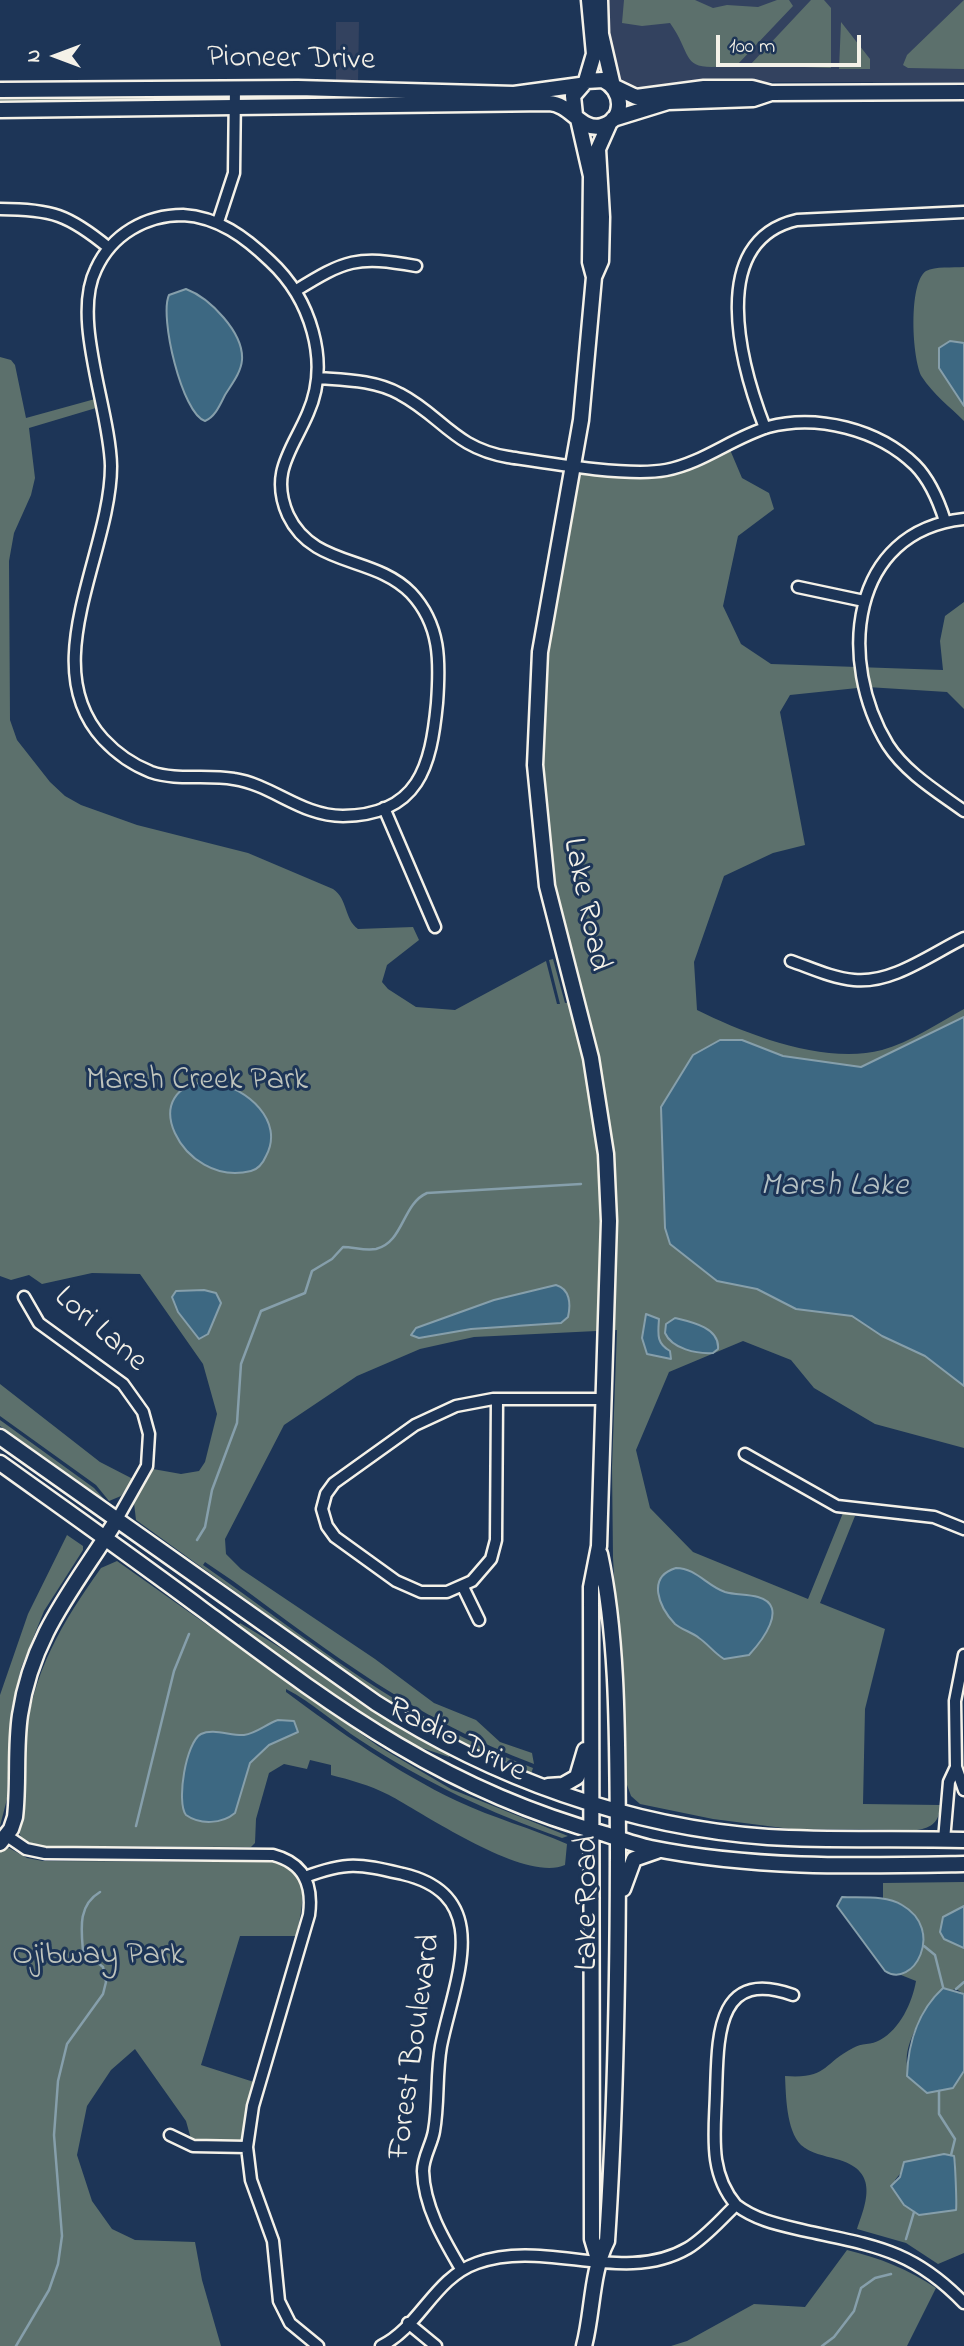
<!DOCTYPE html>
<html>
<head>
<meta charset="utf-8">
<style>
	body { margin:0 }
	#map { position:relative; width:964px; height:2346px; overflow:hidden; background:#1d3557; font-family:"Indie Flower",sans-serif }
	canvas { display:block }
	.north { position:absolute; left:21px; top:21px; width:70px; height:70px; -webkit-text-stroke:5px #1d3557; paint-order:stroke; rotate:270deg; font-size:19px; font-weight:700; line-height:28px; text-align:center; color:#f4f1e8 }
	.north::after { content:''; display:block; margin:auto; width:24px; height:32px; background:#f4f1e8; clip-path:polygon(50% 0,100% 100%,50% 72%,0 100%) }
	.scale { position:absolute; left:716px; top:35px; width:145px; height:32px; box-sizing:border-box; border:4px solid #f4f1e8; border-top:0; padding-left:9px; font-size:21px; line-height:24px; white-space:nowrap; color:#f4f1e8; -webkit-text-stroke:5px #1d3557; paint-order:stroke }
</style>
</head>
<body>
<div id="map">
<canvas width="964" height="2346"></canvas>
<div class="north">N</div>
<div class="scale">100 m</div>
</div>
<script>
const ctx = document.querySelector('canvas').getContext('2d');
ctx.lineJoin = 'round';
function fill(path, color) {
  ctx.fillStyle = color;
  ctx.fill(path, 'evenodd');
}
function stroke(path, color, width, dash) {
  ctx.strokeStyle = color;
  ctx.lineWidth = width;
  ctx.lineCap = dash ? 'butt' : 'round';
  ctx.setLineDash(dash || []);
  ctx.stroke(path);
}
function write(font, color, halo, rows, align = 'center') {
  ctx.font = font + ' "Indie Flower",sans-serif';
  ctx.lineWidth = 6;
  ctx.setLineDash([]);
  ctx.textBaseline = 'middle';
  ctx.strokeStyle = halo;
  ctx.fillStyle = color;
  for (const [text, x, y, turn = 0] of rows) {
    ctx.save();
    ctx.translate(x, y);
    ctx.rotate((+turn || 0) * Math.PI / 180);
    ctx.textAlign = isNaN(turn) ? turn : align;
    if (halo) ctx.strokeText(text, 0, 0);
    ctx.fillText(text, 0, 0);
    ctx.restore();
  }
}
fill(new Path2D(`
	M603,0H964V82H723L642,93L618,82L610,59Z
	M336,22H359L358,84H336Z`), '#33425f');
fill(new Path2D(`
	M624,0H695L713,8L727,5L758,7L777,0H789L793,6L737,65C677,72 696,60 670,23L642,26L622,23Z
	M811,0H824L831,8V68L750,65Z
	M964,0V69L908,68L903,65L907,55Z
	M841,22L870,59V69H839Z
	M0,96L205,97H209V102L0,104Z
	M964,267V421C950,407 933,394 922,377C912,360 908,283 926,271C935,266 953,268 964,267Z
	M0,357L11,360L15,365L26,418L95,399L96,408L29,428L35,478L31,495L14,533L9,561L10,720L17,740L50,782L65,796L81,805L137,825L248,853L333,889C348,899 344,919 358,929L413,927L419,940L387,965L382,982L388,989L416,1007L455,1010L546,961L557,1004H560L549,960L553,959L565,1003L577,1001L547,885L535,723L574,465L663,470L728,445L742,478L769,493L774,509L738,536L723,606L741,644L771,664L943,670L940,641L945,616L964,602V709L947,692L867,687L790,695L780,712L805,845L773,853L724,876L694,962L697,1010C747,1035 826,1065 882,1050C911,1042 938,1023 964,1009V1448L875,1424L814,1388L791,1360L743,1341L669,1372L636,1450L650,1508L693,1552L808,1599L843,1513L855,1516L820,1603L885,1629L865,1709L863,1804L940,1805C940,1821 932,1828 917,1830L791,1829L713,1819L640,1804L631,1796L626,1782L613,1558L612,1467L617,1330L474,1337L420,1349L357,1376L284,1425L225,1539L226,1554L241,1569L375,1659L434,1703L476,1720L500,1742L532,1753L534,1764C417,1720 332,1654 233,1581L205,1562L203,1565C314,1643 403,1719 533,1768L531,1774L452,1738L384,1699L136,1520L134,1503L153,1469L181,1474L199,1471L205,1462L217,1414L203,1364L140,1274L92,1273L42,1284L29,1275L11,1280L0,1276Z
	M0,1384L100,1462L133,1479L121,1496L109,1501L96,1485L0,1416Z
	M0,1420L94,1488L105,1500L0,1426Z
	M67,1535L83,1546V1550L44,1611L21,1668L11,1711L7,1799L0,1826V1695L28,1614Z
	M117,1561L378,1746L451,1789L568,1836L562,1838C490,1813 424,1782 360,1740C335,1724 312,1702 286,1689V1692C340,1732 396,1772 457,1801C493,1818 531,1828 567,1844L565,1865C525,1883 425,1814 389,1795C369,1785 351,1780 331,1775V1765L310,1760L307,1769L284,1764L269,1773L256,1819L255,1843L251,1847L40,1846L22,1840L19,1832C29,1803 24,1771 26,1740C31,1674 63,1621 101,1568Z
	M240,1623C311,1665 377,1715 451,1754L449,1757L401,1741L363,1719L237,1627Z
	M9,1848L27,1858L43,1861L275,1862C312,1873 303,1907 296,1936H240L201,2065L260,2084L247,2147L193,2146L186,2121L135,2049L111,2070L87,2106L77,2155L92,2201L112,2229L135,2240L195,2242L202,2280L221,2346H0V1852Z
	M964,1882V1994L956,1989L935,1995C923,2018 904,2040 907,2066C908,2074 922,2087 927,2093L953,2088L964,2071V2253L938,2264L906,2243L857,2229C868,2199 878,2170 836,2159C825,2156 810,2153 801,2145C786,2130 786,2095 785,2076C828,2079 822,2064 853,2048C861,2043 872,2045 880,2040C900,2029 912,2003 916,1981L901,1975C940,1946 927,1912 883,1899V1883ZM944,2154L954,2156C958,2168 954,2188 957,2203L919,2215C905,2205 895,2197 895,2180L903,2170Z
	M847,2250C880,2258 908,2269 936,2288L907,2346H671L687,2341L754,2304L805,2307Z`), '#5c706c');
const water = new Path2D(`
	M186,289C210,298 244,333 242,360C241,373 231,385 225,395C220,405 215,417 205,421C182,414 159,316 169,295Z
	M950,341L964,343V406L939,368V348Z
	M964,1017V1386L925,1356L882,1336L852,1316L796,1309L757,1289L717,1281L670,1244L665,1228L661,1107L693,1055L720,1040H742L783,1056L861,1067Z
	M213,1082C247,1088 285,1121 266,1156C263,1163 259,1169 251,1171C182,1189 130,1082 213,1082Z
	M556,1285C570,1289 571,1304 568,1317L561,1323L471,1329L419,1338L411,1335L416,1328L494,1300Z
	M204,1290L216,1293L221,1303L208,1334L199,1339L178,1312L172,1297L176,1291Z
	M646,1314L659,1319C658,1334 656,1343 670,1351L671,1359L647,1354L642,1338Z
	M675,1318C692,1322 720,1328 718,1349L713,1353C697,1354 672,1349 665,1333L666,1324Z
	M676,1568C696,1568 707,1586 725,1592C735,1595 747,1594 758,1597C790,1606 761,1642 749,1655L724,1659C714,1653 708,1644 699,1638C692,1632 682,1630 675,1624C659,1607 646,1577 676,1568Z
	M278,1720L294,1721L298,1732L269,1745L250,1763L235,1813C222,1824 200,1825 186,1815C176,1802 186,1742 201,1734C213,1728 231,1736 244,1735C257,1733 266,1724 278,1720Z
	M842,1897C860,1898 886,1895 902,1905C946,1930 913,1990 885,1971L837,1906Z
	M964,1906V1948L944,1939L940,1932L943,1917Z
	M943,1988L964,1994V2071L953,2088L927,2093L907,2076C908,2044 918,2011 943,1988Z
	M944,2154L954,2156C955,2160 957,2205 956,2210L919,2215L904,2205L891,2186L900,2177L904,2162Z`);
fill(water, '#3d6882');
stroke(water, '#869fab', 2);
stroke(new Path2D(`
	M197,1540L205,1527L212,1490L237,1423L241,1364L261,1311L305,1293L312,1271L332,1259L343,1247C354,1247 364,1251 376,1249C404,1242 402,1204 427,1193L581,1184
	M136,1826L174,1671L189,1634
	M924,1946L935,1955L943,1987
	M956,1989L964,1982
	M939,2091V2114L955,2139L951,2155
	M906,2239L914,2212
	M16,2346L49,2290L58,2264L62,2236L54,2135L58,2081L67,2044L103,1994L106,1982L103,1967L83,1951C81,1928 78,1905 100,1892
	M822,2346L834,2337L854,2311L861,2288L875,2278L891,2274`), '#869fab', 2.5);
const street = new Path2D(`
	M0,209C52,209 69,215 109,248
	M183,215C218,217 245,237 270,261C310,298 331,361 308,413C293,449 269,472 288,515C313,568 374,555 411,593C441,625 440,662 437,703C431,766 419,815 343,816C301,816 273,785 234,779C206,774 177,781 151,772C133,765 116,753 103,739C35,665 111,553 111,466C110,409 71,319 96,269C112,234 146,215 183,215Z
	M218,222L234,173L235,88
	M295,291C345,260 357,255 416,266
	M318,378C345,380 375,380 400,394C442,416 454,448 508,457C547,463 629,477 666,470C703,463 732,438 768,427C817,414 878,429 915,465C930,480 939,502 945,521
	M765,428C741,366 706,241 797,220L964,212
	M964,519C849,531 837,662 888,745C906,773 938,792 964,811
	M798,587L864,601
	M384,808L435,927
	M791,961C811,968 832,978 854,980C892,984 931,954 964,938
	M24,1297L39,1323L123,1384L143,1412L149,1434L147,1466L116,1521
	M497,1399L496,1540L491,1559L472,1581L447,1592H421L396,1581L335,1537L327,1526L322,1509L326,1494L334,1483L415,1425L456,1406L493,1399H603
	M745,1454L837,1506L934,1517L964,1529
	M463,1587L479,1620
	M964,1655L955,1701L956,1767L964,1790
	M7,1836L26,1849L45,1853L273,1855C304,1863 313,1885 309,1915L253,2106L247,2147L251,2180L273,2241L279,2301L290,2323L318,2346
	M944,1840L949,1782L956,1767
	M305,1877C348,1861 359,1864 403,1874C496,1896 454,1981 441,2046C436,2074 439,2103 434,2131C432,2144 423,2157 423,2171C424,2207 444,2240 461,2269
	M170,2135L193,2146L247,2147
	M736,2205C708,2172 715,2133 716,2093C718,2039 715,1967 793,1995
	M408,2323L436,2346
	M381,2346C420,2327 434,2278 477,2263C545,2238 623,2286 688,2248C706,2237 721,2219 736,2205C757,2221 781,2225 806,2231C875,2246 913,2250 964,2303`);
const secondary = new Path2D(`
	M600,0L601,34L613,86
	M586,81L594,54L589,0
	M613,86L636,97L704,88H752L771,93L964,92
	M0,90L298,88L514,94L580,85
	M0,110L549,103C571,104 581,132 602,126C626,119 623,89 603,80L586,81L573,96L575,115
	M578,119L591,176L590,262L594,277
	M613,119L668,102L753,99L771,93
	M0,1437L376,1703C493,1778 628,1827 768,1837C833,1841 899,1838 964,1840
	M0,1463C67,1511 135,1559 202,1609C334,1707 441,1789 605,1834C620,1839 636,1845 651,1848C755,1869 859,1866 964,1864
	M548,1786L563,1785L577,1777L585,1750
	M0,1843L11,1829L15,1817C19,1783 15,1749 20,1715C32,1634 75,1587 116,1521
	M623,1889L634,1859L657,1851
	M598,2259L592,2239L591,1587L599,1546L609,1221L606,1154L591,1058L547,886L535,765L540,652L581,420L594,277L601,261L602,217L598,149L610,122
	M584,2346C593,2312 591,2272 607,2241C616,2107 618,1973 618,1839C617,1748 619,1643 600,1554`);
stroke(street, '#f4f1e8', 15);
stroke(secondary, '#f4f1e8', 19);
stroke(street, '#1d3557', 10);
stroke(secondary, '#1d3557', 14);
write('32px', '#f4f1e8', '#1d3557', [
	["Pioneer Drive",291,61,1],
	["Lake Road",584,905,78],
	["Lori Lane",99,1331,41],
	["Radio Drive",456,1742,27],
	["Lake Road",590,1903,-90],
	["Forest Boulevard",417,2047,-82]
]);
write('32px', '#bfc4bd', '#1d3557', [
	["Marsh Creek Park",197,1083],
	["Ojibway Park",98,1958]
]);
write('italic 33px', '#b4c1c4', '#1d3557', [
	["Marsh Lake",834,1189]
]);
</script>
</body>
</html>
